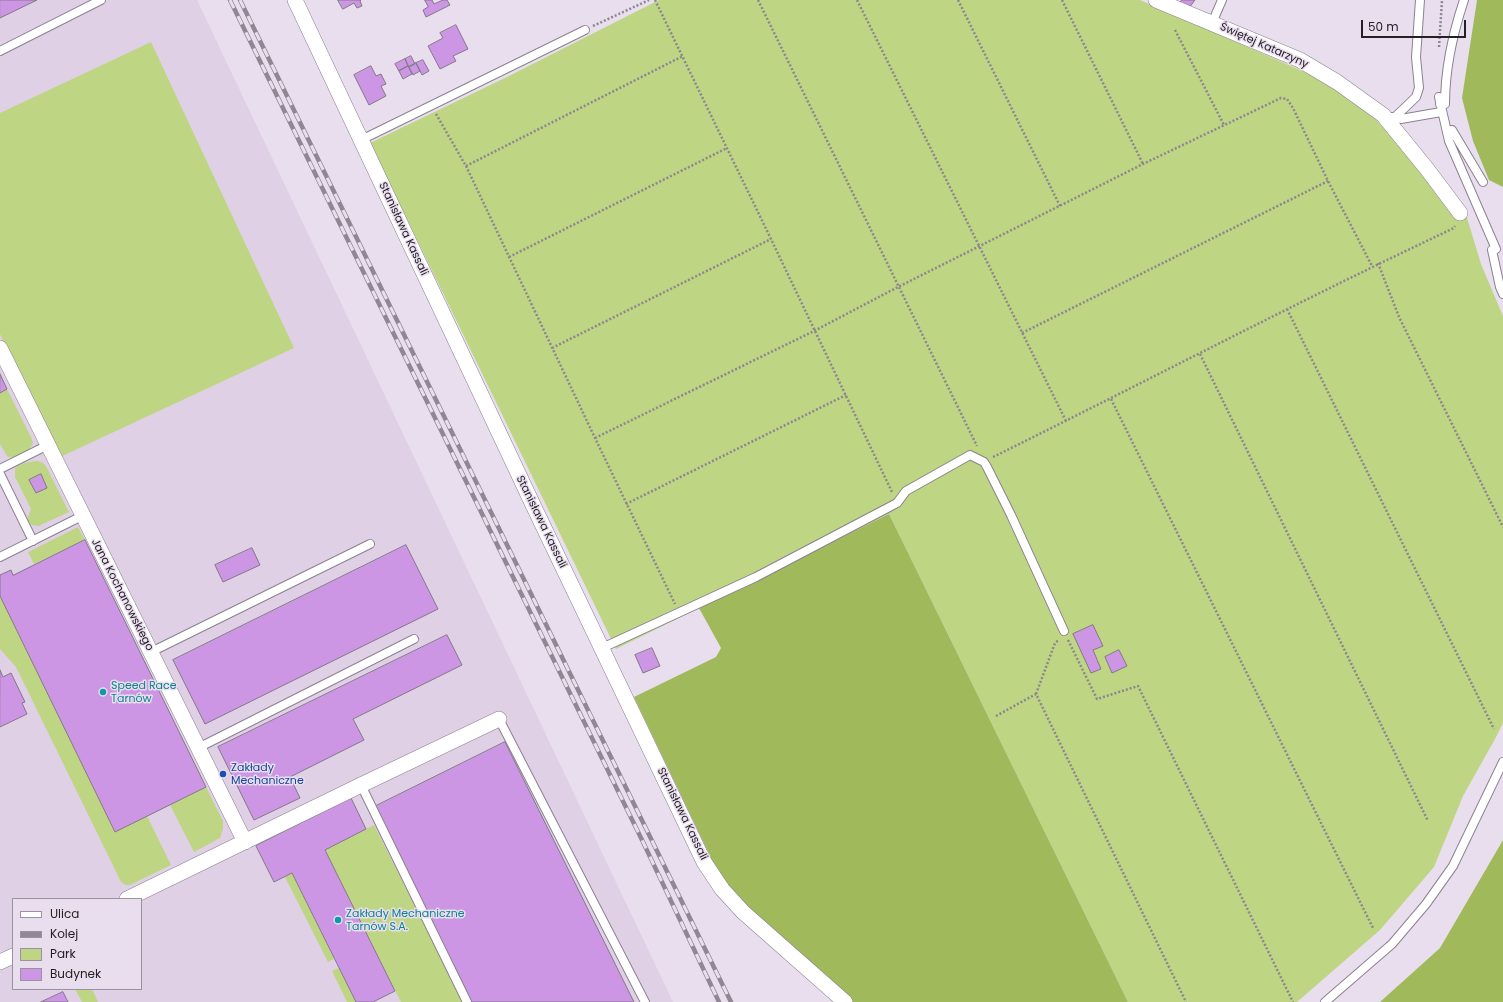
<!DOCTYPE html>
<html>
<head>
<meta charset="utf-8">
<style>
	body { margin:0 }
	#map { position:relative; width:1503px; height:1002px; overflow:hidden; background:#e9deee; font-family:Poppins,sans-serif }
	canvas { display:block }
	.legend { position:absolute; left:12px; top:898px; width:130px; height:92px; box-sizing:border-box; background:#e9deee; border:1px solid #9a929e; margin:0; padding:5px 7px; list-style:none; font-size:12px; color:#242026 }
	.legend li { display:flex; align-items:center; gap:8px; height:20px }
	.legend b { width:20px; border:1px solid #9a929e }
	.scale { position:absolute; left:1361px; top:20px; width:105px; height:18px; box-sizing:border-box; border:2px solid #242026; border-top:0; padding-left:5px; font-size:12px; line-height:14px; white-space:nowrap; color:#242026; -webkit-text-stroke:3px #e9deee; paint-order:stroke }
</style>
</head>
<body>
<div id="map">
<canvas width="1503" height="1002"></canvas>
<ul class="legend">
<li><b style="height:5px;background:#fff"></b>Ulica</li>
<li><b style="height:5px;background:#8f8793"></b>Kolej</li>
<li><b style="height:11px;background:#bed683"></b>Park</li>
<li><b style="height:11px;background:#cc96e4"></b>Budynek</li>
</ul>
<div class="scale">50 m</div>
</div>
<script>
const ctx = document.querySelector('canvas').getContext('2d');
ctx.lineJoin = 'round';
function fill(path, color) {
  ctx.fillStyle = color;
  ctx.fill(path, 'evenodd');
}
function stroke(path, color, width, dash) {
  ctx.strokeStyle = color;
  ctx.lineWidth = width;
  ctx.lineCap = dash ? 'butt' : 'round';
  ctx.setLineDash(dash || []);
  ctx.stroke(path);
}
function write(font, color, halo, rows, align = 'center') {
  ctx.font = font + ' Poppins,sans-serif';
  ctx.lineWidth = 3;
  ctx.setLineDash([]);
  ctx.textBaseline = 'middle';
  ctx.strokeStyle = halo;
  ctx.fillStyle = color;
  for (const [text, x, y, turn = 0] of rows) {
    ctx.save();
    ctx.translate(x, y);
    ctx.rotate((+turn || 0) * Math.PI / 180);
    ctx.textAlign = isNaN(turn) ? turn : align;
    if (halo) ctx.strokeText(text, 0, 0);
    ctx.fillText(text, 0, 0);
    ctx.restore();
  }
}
fill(new Path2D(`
	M0,0H197L673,1002H0ZM13,899H141V989H13Z`), '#dfd0e6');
fill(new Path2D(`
	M659,0H1140L1307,73L1343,92L1368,111L1409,156L1453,216L1465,211L1481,264L1503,316V723L1495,739L1463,796L1434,867L1380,930L1297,1002H1128L889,514L616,649L370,143L507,77Z
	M151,42L294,348L58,458L0,334V113Z
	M7,389L31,437L33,443C29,452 16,461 7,456L0,444V393Z
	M36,461L42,462L46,466L69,512L43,524L39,526L32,525L27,520L31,509L15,477V468C22,463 28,462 36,461Z
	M78,527L85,540L34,564L28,552Z
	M0,596L115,832L147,816L171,865L130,885H126L121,882L16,667L0,649Z
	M206,787L223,821V829L220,838L194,852L170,805Z
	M374,825L463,1002H401L325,850Z
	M292,873L334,959L328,962L285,877Z
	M339,968L356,1002H347L332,971Z
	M75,989H92L98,1002H82Z`), '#bed683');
fill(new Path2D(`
	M1477,0H1503V187L1489,180L1473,141L1462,98Z
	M889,514L1128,1002H852L743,906L723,883L634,697L716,657L721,648L699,608Z
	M1503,840V1002H1380L1440,948Z`), '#a0b95b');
const building = new Path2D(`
	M0,0H37L0,18Z
	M338,0H361L360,1L362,6L357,8L354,3L343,9Z
	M425,0H432L434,4L443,0H447L450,5L426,17L423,10L428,7Z
	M1182,0H1195L1189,8L1180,3Z
	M456,25L468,49L453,56L456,61L440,69L428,46L443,38L440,33Z
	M411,56L415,64L409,67L405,59Z
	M405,59L408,66L399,71L395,64Z
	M423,60L429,71L422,75L416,63Z
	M416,63L420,71L413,75L409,67Z
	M371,66L376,76L381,74L386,84L381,86L386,96L369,105L354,75Z
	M408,66L412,74L403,79L399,71Z
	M0,374L7,389L0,393Z
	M41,474L47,488L36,493L29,480Z
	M85,540L206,787L115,832L0,596V575L11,570L13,575Z
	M406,545L438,609L205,724L173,660Z
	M252,548L260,565L223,582L215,565Z
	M1093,625L1103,646L1093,650L1101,669L1091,673L1073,634Z
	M447,635L462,665L353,719L364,740L290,777L300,798L254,820L218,747Z
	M652,648L660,666L643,673L635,655Z
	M1119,650L1127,666L1112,673L1105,657Z
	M0,670L3,677L11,673L25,702L22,703L27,714L0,727Z
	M505,742L634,1002H471L374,807Z
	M351,798L366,829L325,850L395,991L373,1002H356L292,873L274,882L256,846Z
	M63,992L68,1002H41Z`);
fill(building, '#cc96e4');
stroke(building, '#827986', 1);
const lane = new Path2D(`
	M1212,23L1222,0
	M0,51L101,0
	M1439,97L1449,141L1496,249L1492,250L1500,287L1503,294
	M1440,104H1445C1445,69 1453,33 1464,0
	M1391,117L1401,119L1441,112
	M1394,118L1416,97L1419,88L1416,57L1420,0
	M1447,131L1452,130L1483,182
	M361,140L585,30
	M0,469L48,445
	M0,474L33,541
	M0,557L82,516
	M602,648L756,577L897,503L906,491L970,455L984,462L987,467L1011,515L1064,631
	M151,652L370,544
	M499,719L645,1002
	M198,748L414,639
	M361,785L467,1002
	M1325,1002L1392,944L1426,904L1453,866L1503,762`);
const street = new Path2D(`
	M295,0L534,507L704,862L722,889L743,912L845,1002
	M1156,0L1300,60L1337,82L1383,115L1427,169L1460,213
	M0,348L245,842
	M127,899L361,785L499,719
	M0,962L13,956`);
stroke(lane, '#8b818f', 10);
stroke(street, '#8b818f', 16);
stroke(new Path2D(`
	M655,0L771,239L892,492
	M758,0L977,446
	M857,0L1066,421
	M958,0L1060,206
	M1062,0L1143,164
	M593,26L649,0
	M1175,30L1224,125
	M1439,47L1442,0
	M436,114L466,166L595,438L675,604
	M466,166L683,56
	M509,257L727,148
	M1378,263L1399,317L1503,527
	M1287,309L1494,729
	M1022,333L1328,181
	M552,348L771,239
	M1200,354L1428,821
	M1111,399L1373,928
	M595,438L814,331L898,287L1143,164L1281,98L1287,99L1293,108L1328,181L1372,266
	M993,457C1147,381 1299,301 1454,228L1455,226
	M626,504L846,395
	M1068,640L1097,699L1138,686L1293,1002
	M1036,694L1055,643L1059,640
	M996,716L1036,694L1186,1002`), '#8d8590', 2.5, [2, 2]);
stroke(lane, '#fff', 8);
stroke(street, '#fff', 15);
const rail = new Path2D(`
	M230,0L643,842L719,1002
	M240,0L731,1002`);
stroke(rail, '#8f8793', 4.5);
stroke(rail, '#e9deee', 3, [9]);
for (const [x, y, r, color] of [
	[103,692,4,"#0f9aa8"],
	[223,774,4,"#1a4fb4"],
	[338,920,4,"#0f9aa8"]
]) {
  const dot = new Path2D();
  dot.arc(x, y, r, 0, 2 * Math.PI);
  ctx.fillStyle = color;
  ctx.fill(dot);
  stroke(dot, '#e9deee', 1.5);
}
write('11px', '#242026', '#e9deee', [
	["Świętej Katarzyny",1264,46,24],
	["Stanisława Kassali",403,229,65],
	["Stanisława Kassali",541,522,64],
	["Jana Kochanowskiego",122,595,63],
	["Stanisława Kassali",682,814,64]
]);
write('11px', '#0d838f', '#e9deee', [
	["Speed Race",111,686],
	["Tarnów",111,699],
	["Zakłady Mechaniczne",346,914],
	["Tarnów S.A.",346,927]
], 'left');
write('11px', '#164399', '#e9deee', [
	["Zakłady",231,768],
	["Mechaniczne",231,781]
], 'left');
</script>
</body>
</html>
